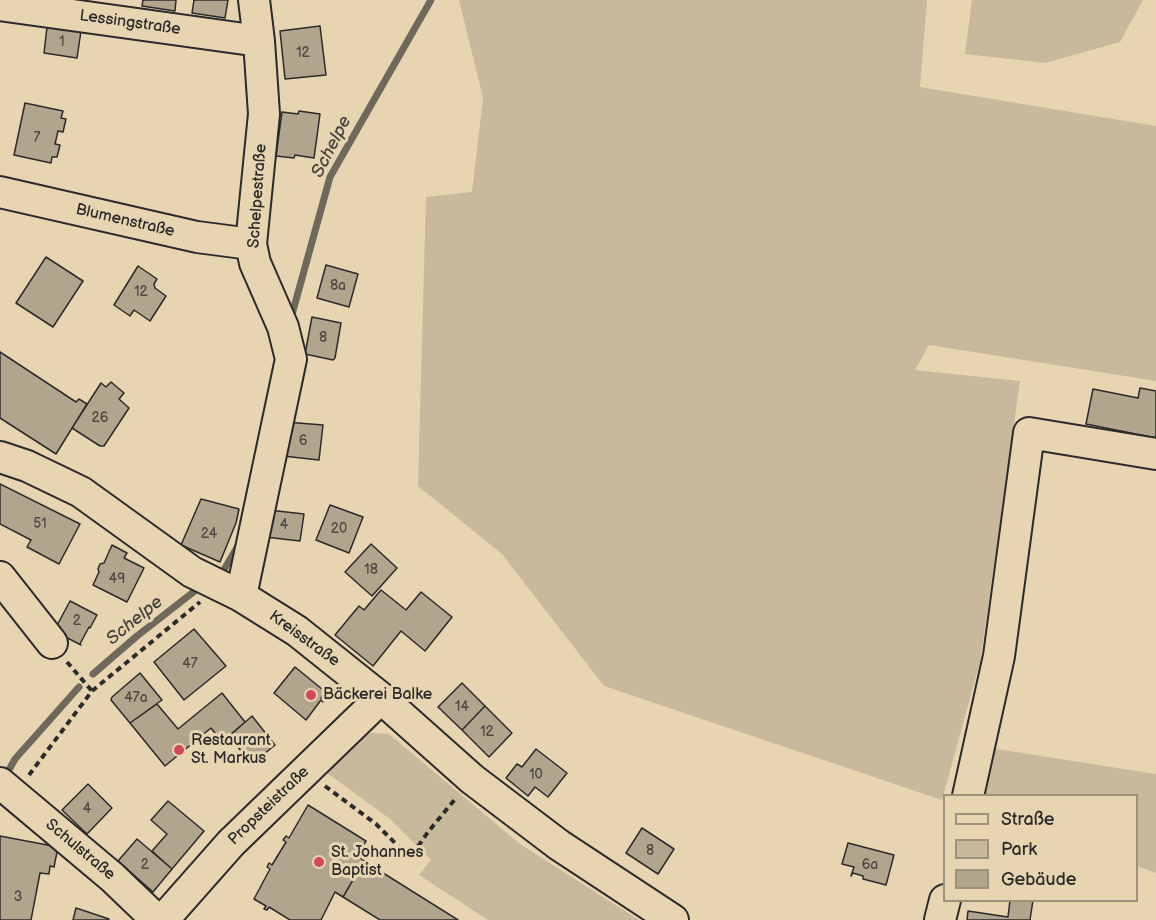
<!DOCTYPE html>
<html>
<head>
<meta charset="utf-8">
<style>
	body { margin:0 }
	#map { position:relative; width:1156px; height:920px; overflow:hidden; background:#e7d5b2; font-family:"Balsamiq Sans",sans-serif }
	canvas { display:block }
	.legend { position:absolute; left:943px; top:794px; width:195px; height:108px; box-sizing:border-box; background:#e7d5b2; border:2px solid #9c917c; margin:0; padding:8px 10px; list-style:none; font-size:18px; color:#2b2b2b }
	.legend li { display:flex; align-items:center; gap:12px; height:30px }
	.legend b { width:30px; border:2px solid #9c917c }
</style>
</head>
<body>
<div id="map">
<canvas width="1156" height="920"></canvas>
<ul class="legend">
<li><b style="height:8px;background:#e7d5b2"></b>Straße</li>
<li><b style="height:16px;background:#c8b99c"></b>Park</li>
<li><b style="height:16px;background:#b2a58d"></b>Gebäude</li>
</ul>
</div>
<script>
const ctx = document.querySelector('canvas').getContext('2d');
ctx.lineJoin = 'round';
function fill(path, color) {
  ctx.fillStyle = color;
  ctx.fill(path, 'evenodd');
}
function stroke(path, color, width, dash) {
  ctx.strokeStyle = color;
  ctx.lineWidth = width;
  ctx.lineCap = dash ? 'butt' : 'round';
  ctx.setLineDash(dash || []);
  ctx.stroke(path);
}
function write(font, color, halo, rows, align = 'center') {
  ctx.font = font + ' "Balsamiq Sans",sans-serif';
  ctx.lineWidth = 6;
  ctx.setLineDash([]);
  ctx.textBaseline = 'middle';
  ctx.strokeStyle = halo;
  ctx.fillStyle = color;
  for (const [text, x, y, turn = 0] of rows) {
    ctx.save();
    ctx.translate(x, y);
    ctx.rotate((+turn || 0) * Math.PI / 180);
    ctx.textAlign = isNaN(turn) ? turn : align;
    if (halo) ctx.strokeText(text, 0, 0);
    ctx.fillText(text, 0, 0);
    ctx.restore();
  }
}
fill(new Path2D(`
	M459,0H927L920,87L1156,126V381L929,345L915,370L1020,381L980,662L942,800L604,686L502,554L418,486L426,197L472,192L483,98Z
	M972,0H1143L1120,42L1045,63L965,54Z
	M371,733L389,734L520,844L639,920H488L419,875L431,860L390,819L327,773L361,739Z
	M990,748L1156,774V873L1137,866L1136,796H976Z`), '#c8b99c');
stroke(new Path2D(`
	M291,318L330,177L431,0
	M225,568L239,544
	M93,674L137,636L196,590
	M10,768L15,759L79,687`), '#6f695c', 7);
const building = new Path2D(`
	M143,0H176L175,11L142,6Z
	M194,0H228L225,18L192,13Z
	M320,26L326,75L285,79L280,31Z
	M47,27L81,31L77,58L44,53Z
	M25,103L63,111L61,118L66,119L63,132L58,131L55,144L60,145L57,157H52L51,163L14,155Z
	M299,111L320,114L314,158L295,155L294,158L276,156L282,112L298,114Z
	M46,257L83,281L53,327L16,303Z
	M326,265L358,274L349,307L317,298Z
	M138,266L157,279L154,284L155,288L166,296L150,321L134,310L130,316L114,305Z
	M312,317L341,323L335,358L333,360L305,354Z
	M0,352L76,402L79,399L87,404L56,454L0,418Z
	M111,382L124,393L119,399L129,408L104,446H100L72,428L101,383L106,387Z
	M1140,388L1156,391V438L1086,424L1093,389L1138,398Z
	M286,422L323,425L319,460L283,456Z
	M0,484L80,524L59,564L27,547L31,540L0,524Z
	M201,499L239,509L236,523L220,562L181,545Z
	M330,505L363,517L349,553L316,540Z
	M269,510L304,514L300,541L265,537Z
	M371,544L397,568L372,596L345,572Z
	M112,545L127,553L124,558L144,568L127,602L93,585L99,572L98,569L100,564L104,563Z
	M381,590L406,610L421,592L452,617L425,651L401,631L373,666L335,635L359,606L364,610Z
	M70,601L97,615L90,628L89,627L80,644L81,645L54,631Z
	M194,629L226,666L184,700L154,662Z
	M295,667L328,694L325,693L321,698L323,702L321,700L306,720L274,693Z
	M140,673L162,700L130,723L111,700L112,697Z
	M462,683L485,706L462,730L438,707Z
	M222,693L245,722L222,742L211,728L165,766L130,723L157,704L178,729Z
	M485,706L512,733L489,757L462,730Z
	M252,716L275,745L252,764L237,746L230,745L225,740Z
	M536,749L567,773L548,797L535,787L528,796L506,778L517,764L522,767Z
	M88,784L112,808L87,834L62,810Z
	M168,801L204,831L172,869L152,851L167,834L151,820Z
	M308,805L366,841L357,855L364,861L343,897L335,892L321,920H290L269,907L267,910L264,909L266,906L254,899L270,869L267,867L269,863L272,865L286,842L283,840L286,836L289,838Z
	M642,828L674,849L658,874L626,853Z
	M0,836L58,847L54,867L50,866L49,874L40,873L31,920H0Z
	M137,839L172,869L153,892L118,861Z
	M848,843L894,855L886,885L863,879V876L853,873L851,876L854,867L842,864Z
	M364,861L458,920H380L343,897Z
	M1010,900H1033L1030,920H967L968,911L1008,917Z
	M76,908L109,919L108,920H73Z`);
fill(building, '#b2a58d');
stroke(building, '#2b2b2b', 1.5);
const minor = new Path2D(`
	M0,5L259,41
	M0,192L197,237L251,244
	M0,457L27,466L81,492L192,572L241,596L297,631L381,698L472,779L559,845L673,920
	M0,577L52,643
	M241,596L291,359L283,327L255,263L251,244L264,114L259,41L254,0
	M0,783L112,877L157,920
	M968,796L999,656L1029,433L1156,454
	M163,920L231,843L381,698
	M940,920L945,900`);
stroke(minor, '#2b2b2b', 34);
stroke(new Path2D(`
	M67,662L92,691
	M29,775L92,691L200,602
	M325,786L376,824L410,858L428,832L456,798`), '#2b2b2b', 4, [6, 4.5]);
stroke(minor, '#e7d5b2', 30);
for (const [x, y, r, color] of [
	[311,695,6,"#d1495b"],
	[179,750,6,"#d1495b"],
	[319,862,6,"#d1495b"]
]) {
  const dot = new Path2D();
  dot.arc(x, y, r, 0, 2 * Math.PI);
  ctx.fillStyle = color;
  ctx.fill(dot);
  stroke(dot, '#e7d5b2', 2);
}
write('14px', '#4d4a44', null, [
	["1",62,42],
	["12",303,53],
	["7",37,138],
	["8a",338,286],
	["12",141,292],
	["8",323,338],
	["26",100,418],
	["6",303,441],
	["51",40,524],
	["4",284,525],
	["20",339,529],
	["24",209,534],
	["18",371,570],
	["49",117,579],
	["2",77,621],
	["47",190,664],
	["47a",136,698],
	["14",462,707],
	["12",487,732],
	["10",536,775],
	["4",87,809],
	["8",650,851],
	["2",145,865],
	["6a",870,865],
	["3",18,897]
]);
write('16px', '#2b2b2b', '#e7d5b2', [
	["Lessingstraße",130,23,8],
	["Schelpestraße",258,196,-86],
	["Blumenstraße",125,221,13],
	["Kreisstraße",304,639,36],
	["Propsteistraße",269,806,-44],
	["Schulstraße",80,850,40]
]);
write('16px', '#2b2b2b', '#e7d5b2', [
	["Bäckerei Balke",323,695],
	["Restaurant",191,741],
	["St. Markus",191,759],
	["St. Johannes",331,853],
	["Baptist",331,871]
], 'left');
write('italic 18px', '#484540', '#e7d5b2', [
	["Schelpe",332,147,-63],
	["Schelpe",135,621,-39]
]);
</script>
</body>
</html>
